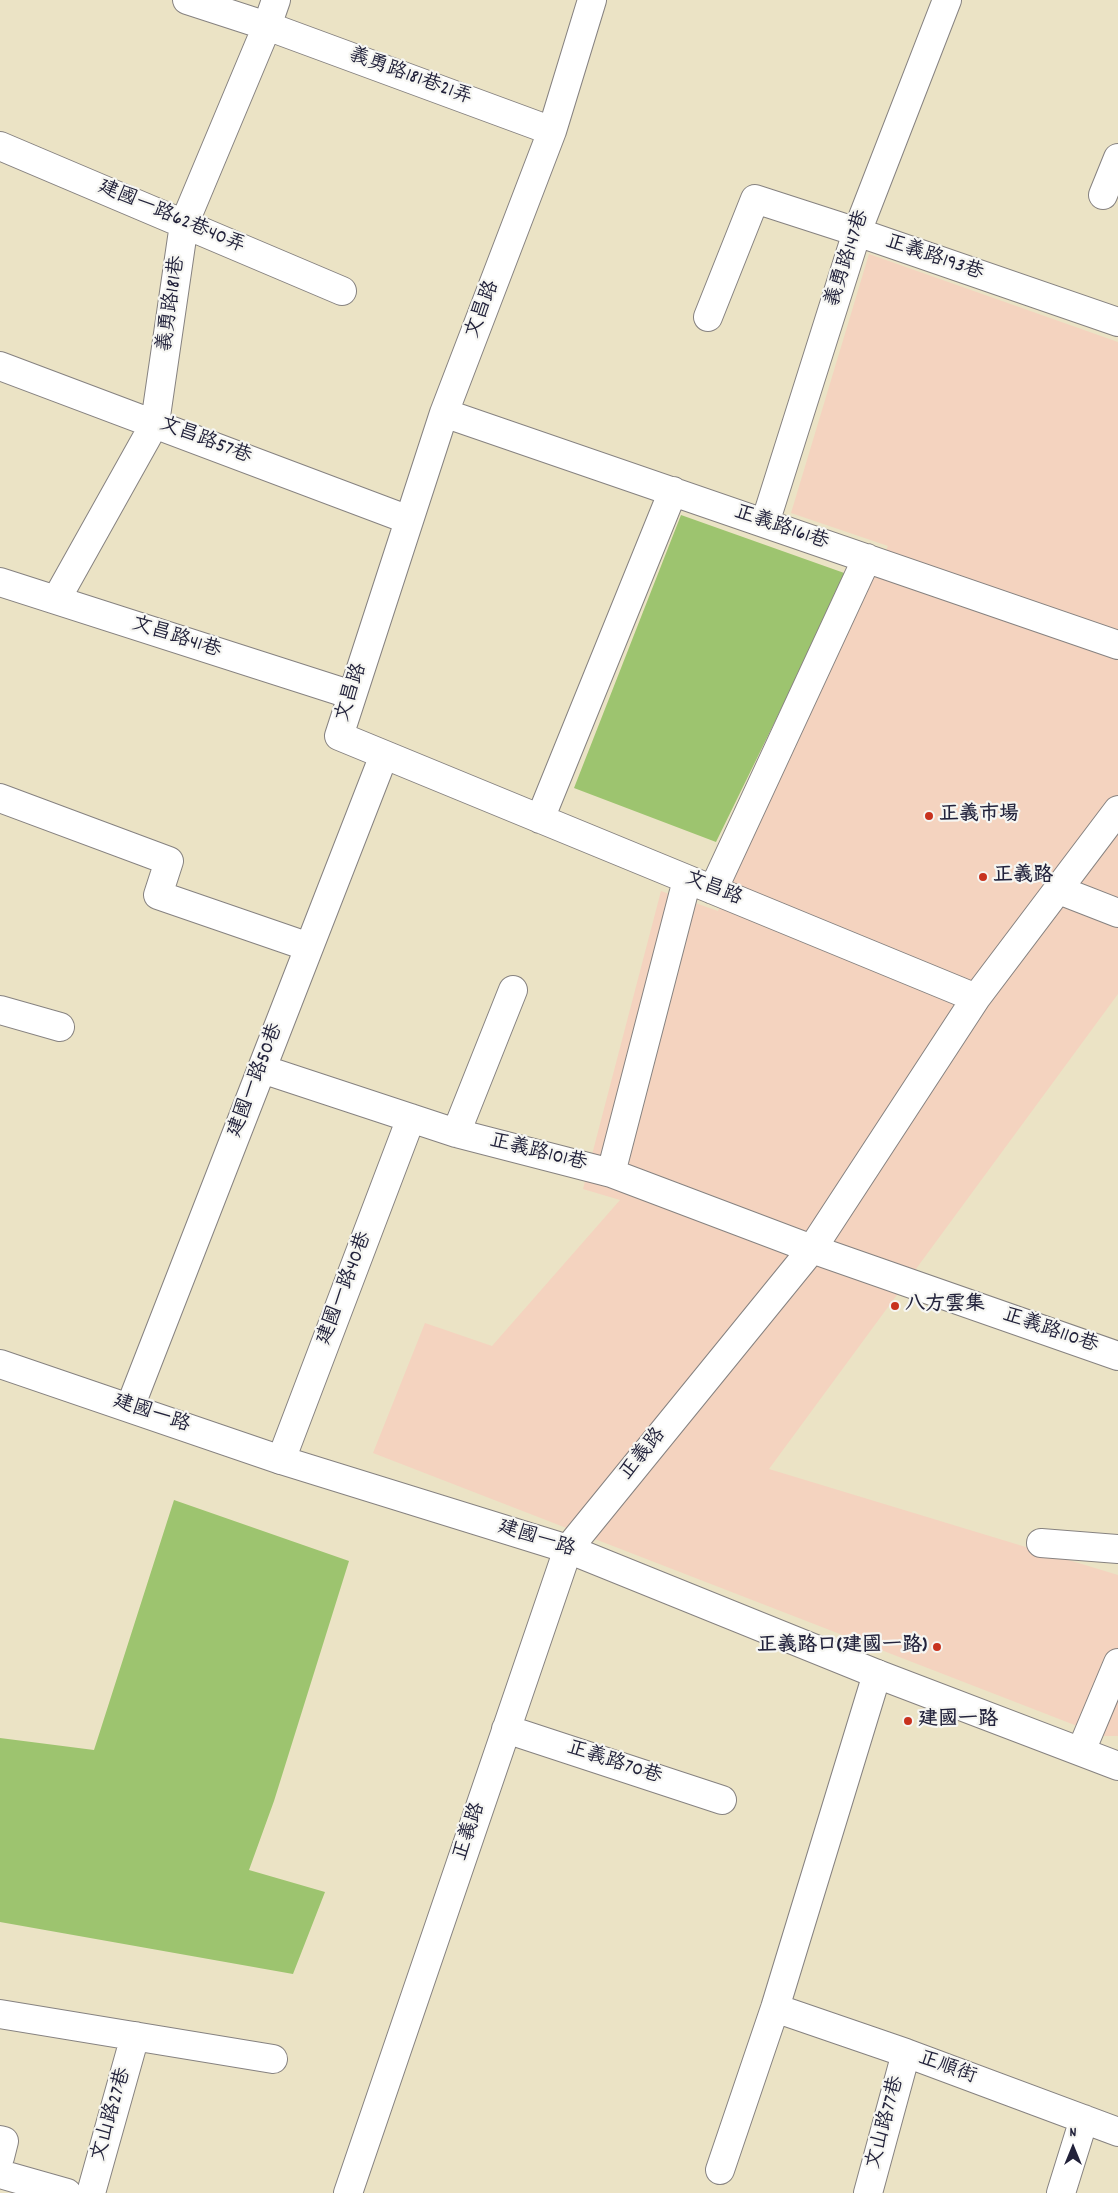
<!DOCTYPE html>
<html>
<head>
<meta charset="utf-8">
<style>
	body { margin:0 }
	#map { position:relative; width:1118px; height:2193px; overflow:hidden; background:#ebe3c5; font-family:Dekko,sans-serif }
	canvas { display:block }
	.north { position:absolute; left:1048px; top:2123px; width:50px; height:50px; -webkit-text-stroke:4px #f6f6f2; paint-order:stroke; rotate:0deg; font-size:14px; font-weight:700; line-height:20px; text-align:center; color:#22223b }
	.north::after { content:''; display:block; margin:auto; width:18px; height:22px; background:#22223b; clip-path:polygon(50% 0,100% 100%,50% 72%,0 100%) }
</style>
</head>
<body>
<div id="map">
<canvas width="1118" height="2193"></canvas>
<div class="north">N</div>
</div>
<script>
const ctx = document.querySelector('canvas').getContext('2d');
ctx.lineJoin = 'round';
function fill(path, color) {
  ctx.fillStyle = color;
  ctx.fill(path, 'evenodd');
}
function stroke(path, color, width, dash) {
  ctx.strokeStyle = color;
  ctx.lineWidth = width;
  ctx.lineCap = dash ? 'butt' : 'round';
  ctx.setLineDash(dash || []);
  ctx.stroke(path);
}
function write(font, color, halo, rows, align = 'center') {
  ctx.font = font + ' Dekko,"LXGW WenKai TC",sans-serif';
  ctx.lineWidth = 4.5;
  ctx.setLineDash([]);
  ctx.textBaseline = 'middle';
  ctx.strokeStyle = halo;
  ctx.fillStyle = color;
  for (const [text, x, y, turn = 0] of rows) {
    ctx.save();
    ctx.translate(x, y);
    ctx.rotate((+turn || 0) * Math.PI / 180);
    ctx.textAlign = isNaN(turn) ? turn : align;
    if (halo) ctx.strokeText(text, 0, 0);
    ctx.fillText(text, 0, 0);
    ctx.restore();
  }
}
fill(new Path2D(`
	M869,254L1118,342V994L769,1469L1118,1575V1736H1103L373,1453L425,1323L492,1346L620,1200L583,1189L661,891L718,911L888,546L791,513Z`), '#f4d3bf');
fill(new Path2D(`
	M681,515L847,574L716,842L574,788Z
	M174,1500L349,1561L274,1801L249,1870L325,1892L293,1974L0,1922V1738L94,1750Z`), '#9dc46f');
const minor = new Path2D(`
	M187,0L267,26L552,131
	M592,0L552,131L444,413L339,736L976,998
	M0,146L342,291
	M1103,195L1118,158
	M708,317L755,199L857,232L1118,322
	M0,366L409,520
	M444,413L1118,645
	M765,523L857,232L947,0
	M0,582L352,695
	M56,600L155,423L184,224L267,26L276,0
	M0,798L169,861L158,895L309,947
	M540,819L673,491
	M713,890L867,558
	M1059,890L1118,913
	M0,1010L60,1027
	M262,1069L456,1133L611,1173L812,1249L1118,1356
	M456,1133L513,990
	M611,1173L687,880
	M130,1407L384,755
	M281,1460L411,1118
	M1041,1543L1118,1549
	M506,1729L722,1800
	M1081,1751L1118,1663
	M775,2008L906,2053L1118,2132
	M0,2014L273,2059
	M0,2140L4,2141L0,2157
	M720,2170L775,2008L877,1674
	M0,2174L67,2193
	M91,2193L135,2036
	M348,2193L568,1549L812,1249L976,998L1118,810
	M868,2193L906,2053
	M1061,2193L1084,2119`);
const major = new Path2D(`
	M0,1364L281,1460L568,1549L877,1674L1118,1766`);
stroke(minor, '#868280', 30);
stroke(major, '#868280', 30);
stroke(minor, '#fff', 28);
stroke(major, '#fff', 28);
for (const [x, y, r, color] of [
	[929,816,5,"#c8321e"],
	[983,877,5,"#c8321e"],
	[895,1306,5,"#c8321e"],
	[937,1647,5,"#c8321e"],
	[908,1721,5,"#c8321e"]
]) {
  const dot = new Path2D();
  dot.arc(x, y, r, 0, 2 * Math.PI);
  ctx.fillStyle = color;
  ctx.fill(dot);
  stroke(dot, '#f6f6f2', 2);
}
write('20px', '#22223b', '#f6f6f2', [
	["義勇路181巷21弄",410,78,20],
	["建國一路62巷40弄",171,218,23],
	["義勇路147巷",849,259,-72],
	["正義路193巷",934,259,19],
	["義勇路181巷",173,304,-82],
	["文昌路",484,310,-69],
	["文昌路57巷",205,442,21],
	["正義路161巷",781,529,19],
	["文昌路41巷",176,639,18],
	["文昌路",353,693,-72],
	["文昌路",713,890,22],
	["建國一路50巷",257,1081,-69],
	["正義路101巷",538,1154,14],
	["建國一路40巷",346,1289,-69],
	["正義路110巷",1050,1332,19],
	["建國一路",151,1415,19],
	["正義路",644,1455,-51],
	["建國一路",536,1540,18],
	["正義路70巷",614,1764,18],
	["正義路",471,1832,-71],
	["正順街",947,2069,20],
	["文山路27巷",113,2115,-74],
	["文山路77巷",887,2123,-75]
]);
write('bold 20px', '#22223b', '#f6f6f2', [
	["正義市場",939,816],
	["正義路",993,877],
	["八方雲集",905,1306],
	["正義路口(建國一路)",927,1647,"right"],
	["建國一路",918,1721]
], 'left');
</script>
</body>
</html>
